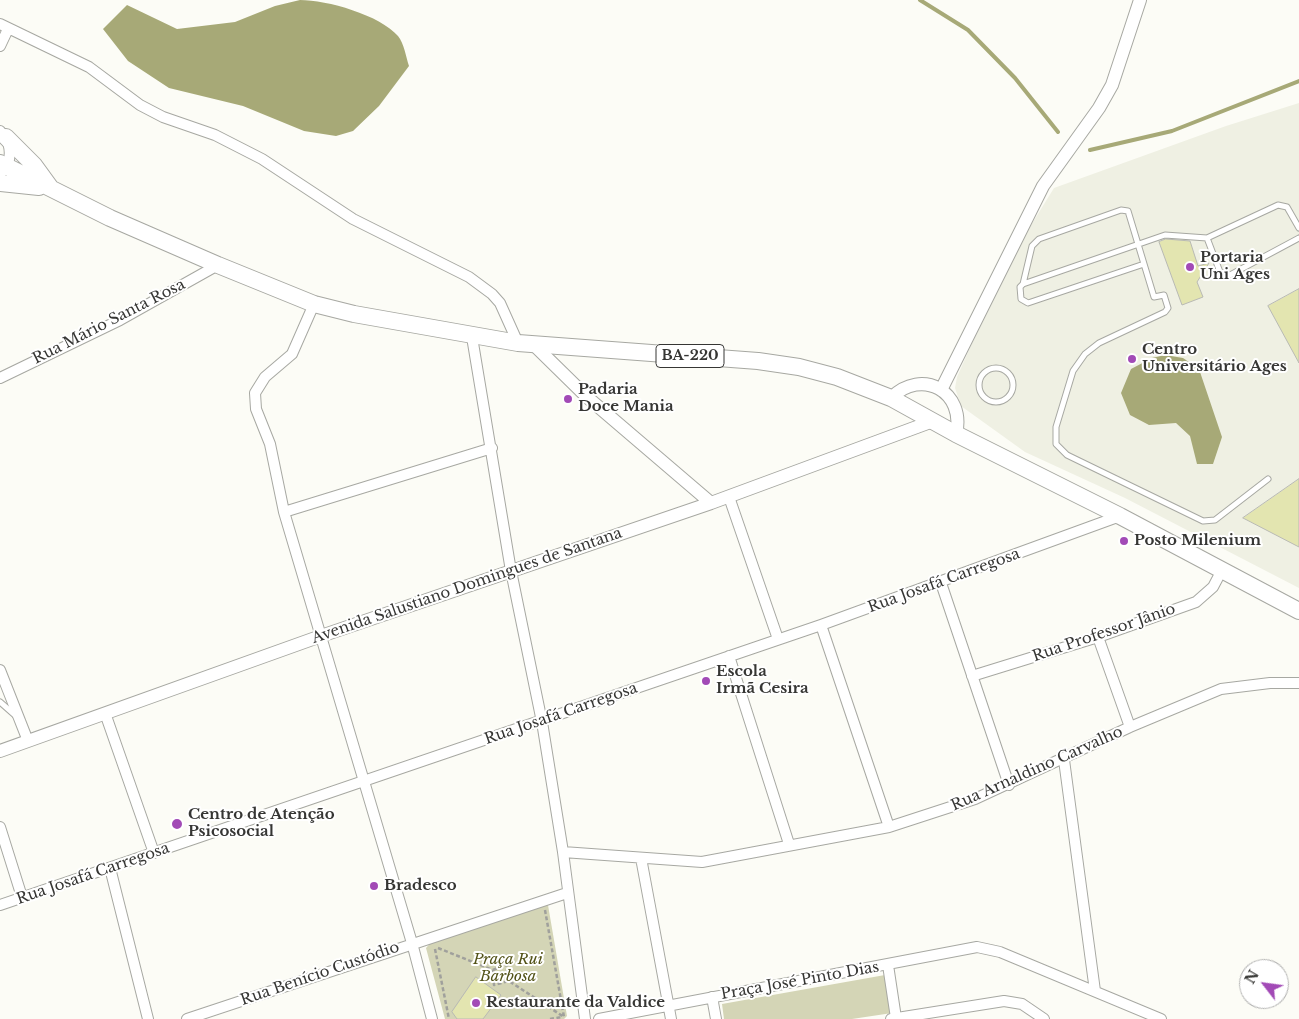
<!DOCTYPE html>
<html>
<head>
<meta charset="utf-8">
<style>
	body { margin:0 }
	#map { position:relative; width:1299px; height:1019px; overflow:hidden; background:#fcfcf6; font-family:"Libre Baskerville",serif }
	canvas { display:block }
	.north { position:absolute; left:1239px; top:959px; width:50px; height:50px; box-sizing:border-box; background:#fff; border:1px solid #afafae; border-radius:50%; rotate:300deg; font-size:14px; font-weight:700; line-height:20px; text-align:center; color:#363634 }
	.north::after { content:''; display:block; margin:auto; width:18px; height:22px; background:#a24ab6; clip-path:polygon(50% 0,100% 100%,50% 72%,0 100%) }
</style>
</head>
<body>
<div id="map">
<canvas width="1299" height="1019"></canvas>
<div class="north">N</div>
</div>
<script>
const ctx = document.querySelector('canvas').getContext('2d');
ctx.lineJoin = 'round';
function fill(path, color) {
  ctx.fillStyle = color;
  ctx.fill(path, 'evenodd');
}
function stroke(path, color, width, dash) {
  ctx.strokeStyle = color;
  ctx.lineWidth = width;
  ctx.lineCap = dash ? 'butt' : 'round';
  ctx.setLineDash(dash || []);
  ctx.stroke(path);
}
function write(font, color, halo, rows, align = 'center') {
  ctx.font = font + ' "Libre Baskerville",serif';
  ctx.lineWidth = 4;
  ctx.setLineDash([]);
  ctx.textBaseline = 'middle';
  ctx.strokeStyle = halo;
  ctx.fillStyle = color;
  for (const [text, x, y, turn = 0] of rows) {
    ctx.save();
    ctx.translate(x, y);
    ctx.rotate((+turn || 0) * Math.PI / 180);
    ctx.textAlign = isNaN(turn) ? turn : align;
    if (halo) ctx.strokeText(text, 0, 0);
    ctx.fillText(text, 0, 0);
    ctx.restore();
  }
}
fill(new Path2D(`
	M1299,103V588L1125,498L1025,452L961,406L955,388L957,377L973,341L1028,230L1054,188L1226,126Z`), '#eff0e3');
fill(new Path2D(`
	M548,905L567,1016L564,1019H445L426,948L435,938Z
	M885,975L892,1013L852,1019H724L722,1004Z`), '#d4d5b6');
fill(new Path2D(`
	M300,0C327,0 380,15 398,36C404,43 406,57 409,66L379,106L353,131L336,136L304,131L243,106L169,88L128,61L103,29L127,5L177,29L235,22L275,6Z
	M1165,355L1183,358L1199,369L1222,437L1213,464H1197L1190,436L1176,423L1149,425L1130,415L1121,393L1131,369L1152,358Z`), '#a7a977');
stroke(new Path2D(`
	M920,0L968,30L1015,78L1058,132
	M1090,150L1172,131L1299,81`), '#a7a977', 4);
const building = new Path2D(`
	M1166,239L1190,241L1198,266L1209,263L1197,282L1203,297L1182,305L1159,242Z
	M1299,289V363L1268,306Z
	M1299,479V547L1243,518Z
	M476,977L501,995L483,1019H457L452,1012Z`);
fill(building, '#e3e5b0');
stroke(building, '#b9bab4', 1);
const service = new Path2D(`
	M1207,238L1220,272L1230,275L1299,238
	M1144,264L1028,303L1021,299L1020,287L1023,284L1165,235L1207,238L1278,205L1287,207L1299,228
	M1023,284L1032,246L1039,239L1121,210L1128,211L1154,297L1164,295L1168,308L1165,312L1099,343L1085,354L1073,371L1056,427V444L1067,455L1203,521L1215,520L1268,479
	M979 385a17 17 0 1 1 34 0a17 17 0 1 1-34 0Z
	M0,702L16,716`);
const minor = new Path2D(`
	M0,24L89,67L140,105L163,117L215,135L262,159L353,219L469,277L492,294L500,303L518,343
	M0,46L8,29
	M0,131C13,144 13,162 0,174
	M314,304L292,354L265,377L255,393L256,409L270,444L284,512L412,943L432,1019
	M472,337L511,571L542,722L563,852L585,1019
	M0,378L120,320L218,265
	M729,497L778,639
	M284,512L492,448
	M941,583L1009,785
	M821,625L889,827
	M1098,637L1130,727
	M729,656L789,844
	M0,670L28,741
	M972,676L1098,637L1196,602L1213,587L1222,570
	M105,713L154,853
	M1064,760L1095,991
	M0,827L22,897
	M563,852L702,862L889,827L975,799L1130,727L1221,689L1270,683H1299
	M641,858L671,1019
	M110,868L148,1019
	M0,905L821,625L1120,516
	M888,965L896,1018
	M712,997L716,1019
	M187,1019L567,893
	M599,1019L977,947L1000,952L1161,1019
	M891,1019L1004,1001L1022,1004L1044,1019`);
const tertiary = new Path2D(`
	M533,344L587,397L711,503
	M941,390L1043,186L1099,108L1112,85L1140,0
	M891,398C922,367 966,392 956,434
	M0,751L321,636L711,503L933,421`);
const primary = new Path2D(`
	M6,137L34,165L50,187
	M0,163L110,218L218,265L314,304L354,314L518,343L758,361L799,367L837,377L891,398L956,434L1120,516L1299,611
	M0,183L39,187`);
stroke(service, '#a7a8a2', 7);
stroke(minor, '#a7a8a2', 12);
stroke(tertiary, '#a7a8a2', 14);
stroke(primary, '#a7a8a2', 18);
stroke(new Path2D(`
	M545,910L564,1017
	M438,948L493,970L494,985L509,981L564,1017
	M435,949L449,1019
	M493,970L506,964L509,981
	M550,1019L562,1017`), '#a0a09c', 2.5, [4, 2.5]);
stroke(service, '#fff', 5);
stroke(minor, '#fff', 10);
stroke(tertiary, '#fff', 12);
stroke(primary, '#fff', 16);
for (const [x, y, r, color] of [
	[1190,267,5,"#a24ab6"],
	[1132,359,5,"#a24ab6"],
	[568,399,5,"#a24ab6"],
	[1124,541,5,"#a24ab6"],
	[706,681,5,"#a24ab6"],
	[177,824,6,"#a24ab6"],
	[374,886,5,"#a24ab6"],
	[476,1003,5,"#a24ab6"]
]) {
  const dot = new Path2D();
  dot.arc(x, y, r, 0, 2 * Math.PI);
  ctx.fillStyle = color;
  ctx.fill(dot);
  stroke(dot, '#fff', 2);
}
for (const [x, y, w] of [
	[690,356,68]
]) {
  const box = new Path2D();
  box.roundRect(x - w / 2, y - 11.5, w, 23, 4);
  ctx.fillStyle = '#fff';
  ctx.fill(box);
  stroke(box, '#363634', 1);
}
write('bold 14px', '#363634', null, [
	["BA-220",690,356]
]);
write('bold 15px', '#363634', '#fff', [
	["Portaria",1200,258],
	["Uni Ages",1200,275],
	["Centro",1142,350],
	["Universitário Ages",1142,367],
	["Padaria",578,390],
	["Doce Mania",578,407],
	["Posto Milenium",1134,541],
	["Escola",716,672],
	["Irmã Cesira",716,689],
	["Centro de Atenção",188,815],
	["Psicosocial",188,832],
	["Bradesco",384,886],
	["Restaurante da Valdice",486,1003]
], 'left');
write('15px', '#363634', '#fff', [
	["Rua Mário Santa Rosa",109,322,-27],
	["Rua Josafá Carregosa",944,581,-20],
	["Avenida Salustiano Domingues de Santana",467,586,-19],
	["Rua Professor Jânio",1104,633,-19],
	["Rua Josafá Carregosa",561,714,-19],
	["Rua Arnaldino Carvalho",1037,769,-24],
	["Rua Josafá Carregosa",93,874,-19],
	["Rua Benício Custódio",320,974,-19],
	["Praça José Pinto Dias",800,981,-10]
]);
write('italic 15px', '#525217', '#fff', [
	["Praça Rui",508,960],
	["Barbosa",508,977]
]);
</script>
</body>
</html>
